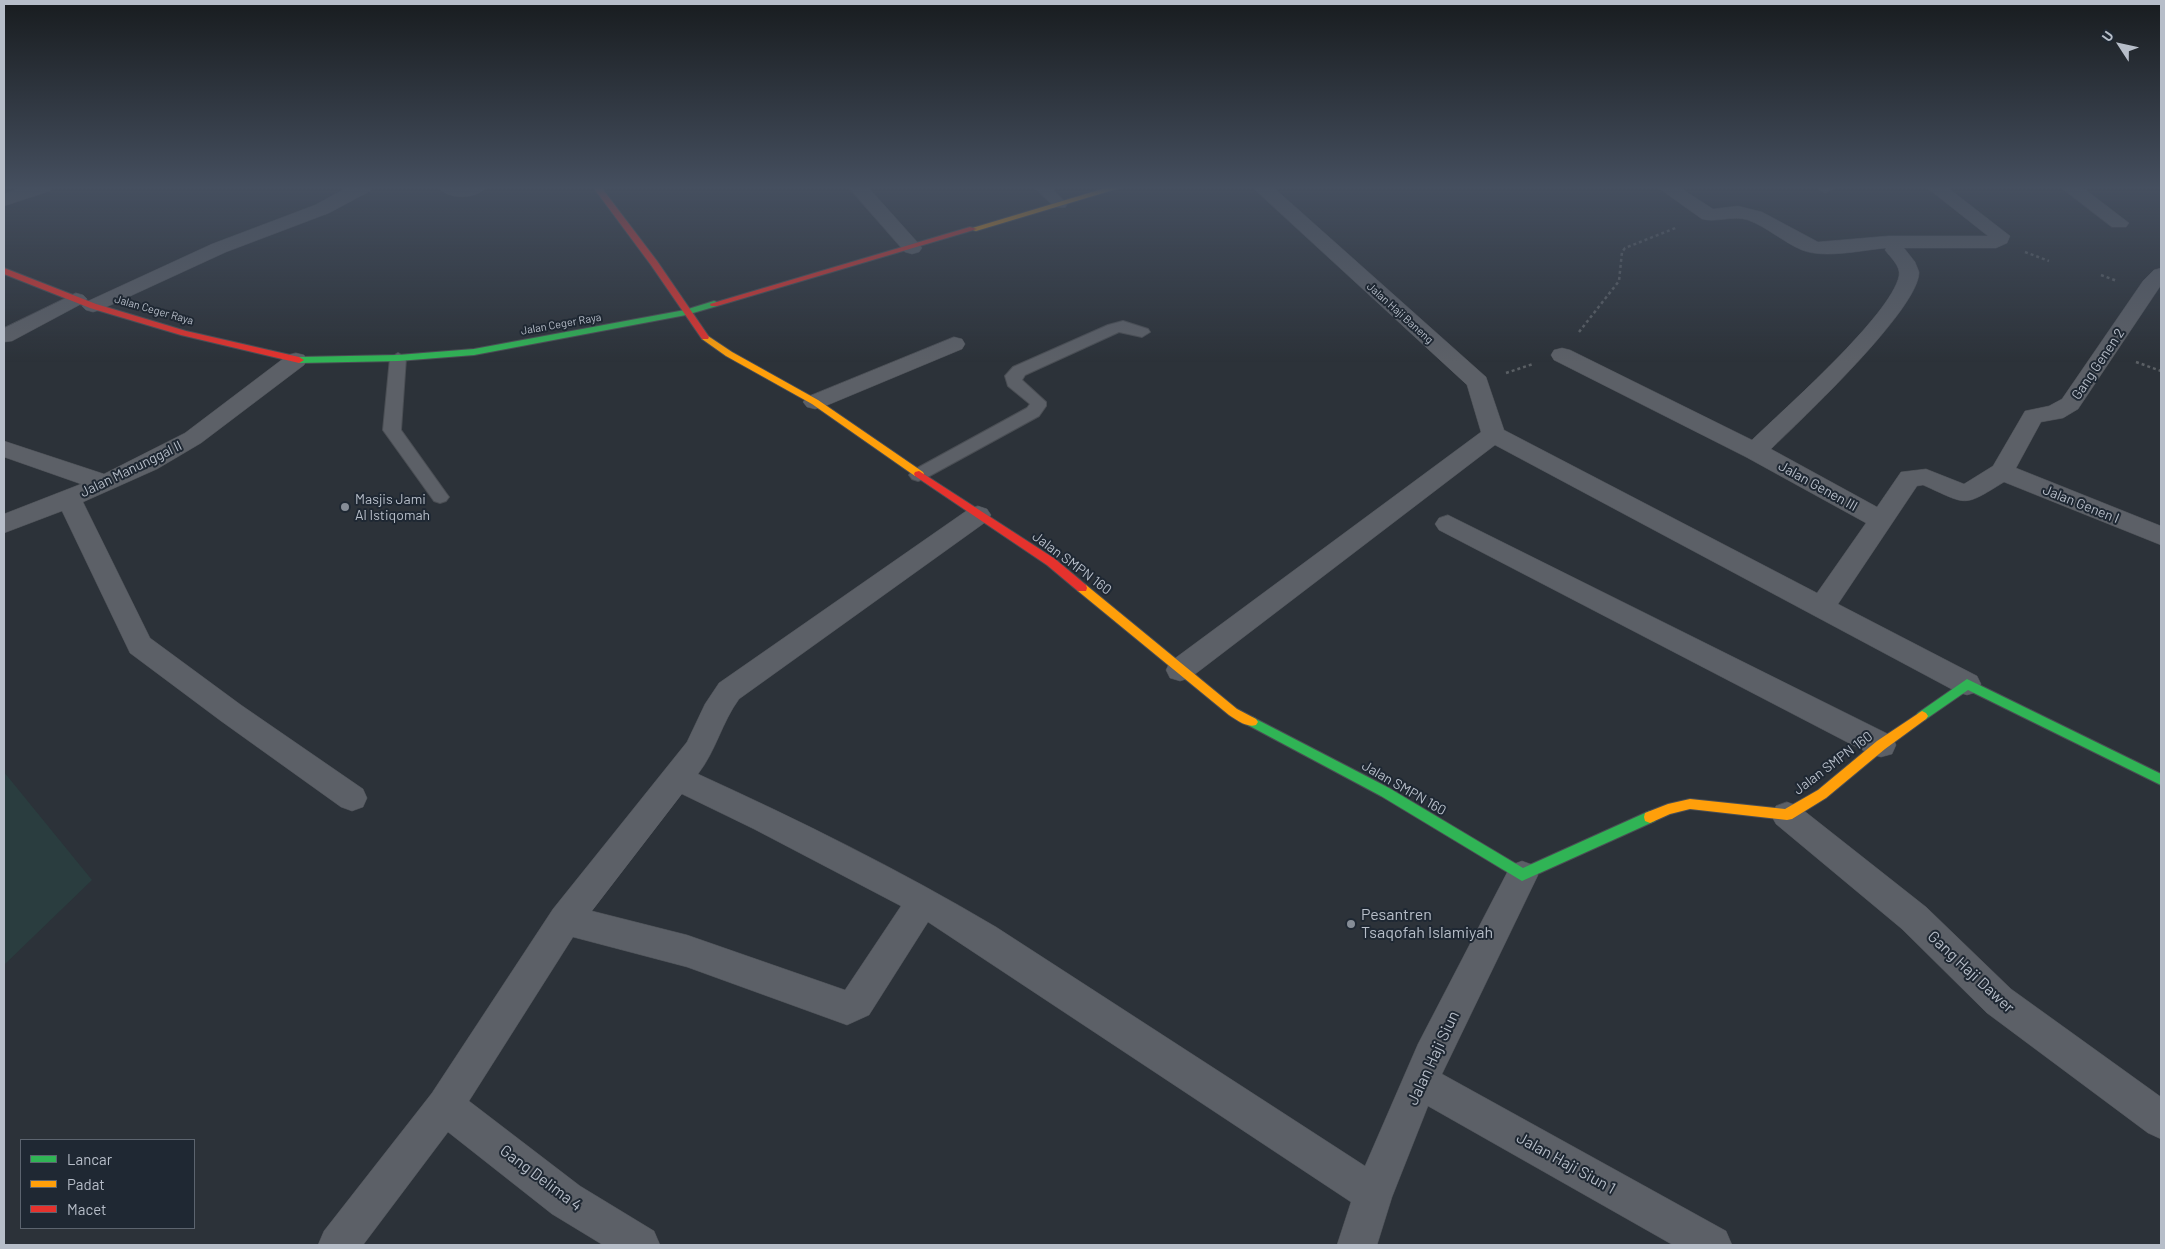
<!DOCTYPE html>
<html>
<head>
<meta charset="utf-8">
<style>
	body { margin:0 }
	#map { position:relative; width:2165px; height:1249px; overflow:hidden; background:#2c3239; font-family:Barlow,sans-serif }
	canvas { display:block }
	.frame { position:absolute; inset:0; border:5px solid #b7bec9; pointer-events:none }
	.legend { position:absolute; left:20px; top:1139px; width:175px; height:90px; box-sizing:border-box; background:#1f2833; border:1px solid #5c646f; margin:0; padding:6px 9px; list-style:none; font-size:15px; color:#b7bec9 }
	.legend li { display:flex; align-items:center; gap:10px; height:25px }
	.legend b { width:25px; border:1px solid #5c646f }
	.north { position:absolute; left:2095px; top:20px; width:50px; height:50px; -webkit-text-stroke:4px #1f2833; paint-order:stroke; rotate:305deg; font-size:14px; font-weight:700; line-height:20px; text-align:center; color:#b7bec9 }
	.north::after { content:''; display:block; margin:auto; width:18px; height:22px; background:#b7bec9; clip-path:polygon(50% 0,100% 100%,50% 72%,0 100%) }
</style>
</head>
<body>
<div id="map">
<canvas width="2165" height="1249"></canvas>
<div class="frame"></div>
<ul class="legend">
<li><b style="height:6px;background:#30b455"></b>Lancar</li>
<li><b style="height:6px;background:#ff9f0a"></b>Padat</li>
<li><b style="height:6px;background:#e5322d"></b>Macet</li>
</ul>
<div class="north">U</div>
</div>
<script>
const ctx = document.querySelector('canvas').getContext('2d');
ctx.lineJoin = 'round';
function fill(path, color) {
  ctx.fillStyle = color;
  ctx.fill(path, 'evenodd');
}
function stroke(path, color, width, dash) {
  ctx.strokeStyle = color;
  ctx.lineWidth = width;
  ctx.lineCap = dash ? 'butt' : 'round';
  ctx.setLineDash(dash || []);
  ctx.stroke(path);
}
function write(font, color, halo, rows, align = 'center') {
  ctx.font = font + ' Barlow,sans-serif';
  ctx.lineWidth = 4;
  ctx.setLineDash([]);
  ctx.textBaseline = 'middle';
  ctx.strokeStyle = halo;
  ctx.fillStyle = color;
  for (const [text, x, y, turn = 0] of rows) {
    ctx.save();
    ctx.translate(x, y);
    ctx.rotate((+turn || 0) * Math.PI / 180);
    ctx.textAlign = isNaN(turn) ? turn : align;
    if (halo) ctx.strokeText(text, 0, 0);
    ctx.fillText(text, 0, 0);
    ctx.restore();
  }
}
fill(new Path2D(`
	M4,772L92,880L4,965Z`), '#2a3d3f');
const lane = new Path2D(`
	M1034,187H1050L1067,204L1065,207H1055Z
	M1816,187H1831L1832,189L1825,193Z
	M1123,321L1148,329L1150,332L1142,337L1119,332L1025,375L1022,380L1046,402V406L1039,416L924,479L918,481L912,479L909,475L912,471L1027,408L1030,404L1008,386L1005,376L1013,367L1108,325Z
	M398,353L406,358L401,430L446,493L449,497L446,501L440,503L434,501L383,430L390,358Z`);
const street = new Path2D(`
	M23,187H52L50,191L4,206V194Z
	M348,187H372L370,191L329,213L226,252L100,310L93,312L86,310L82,306L86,302L212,244L315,205Z
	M438,187H486C477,200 447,200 438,187Z
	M848,187H868L919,244L922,248L919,252L912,254L905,252Z
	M1252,187H1273L1486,377L1504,430L1817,593L1866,523L1746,457L1554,360L1551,355L1554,350L1562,348L1570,350L1752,440C1784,409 1891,315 1899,276C1901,266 1890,257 1885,250L1886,248C1863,250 1824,259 1802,250C1783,242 1767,227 1748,220C1733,215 1717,223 1702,219L1657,187H1679L1713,209L1738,206L1762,212L1818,242L1888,236H1988L1926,187H1947L2010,236L2007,243L1996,248H1904L1915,262L1919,272C1920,308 1800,421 1771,449L1877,507L1901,472L1926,469L1964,484L1993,466L2025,411L2049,406L2062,399L2143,281L2154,270L2161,268V285L2078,409L2063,418L2041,422L2016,468L2161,526V545L2004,482C1962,508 1968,505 1923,485L1917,486L1838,604L1977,676L1981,684L1977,692L1967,695L1957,692L1495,445L1190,678L1180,681L1170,678L1166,670L1170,662L1481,432L1467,385Z
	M2060,187H2082L2129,223L2126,227H2112Z
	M76,293L83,295L87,299L83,303L12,341L4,342V328Z
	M954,337L962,339L965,344L962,349L823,407L815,409L807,407L803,402L807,397Z
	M296,353L304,355L307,360L304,365L201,443L157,469L83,502L150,638L241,705L363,789L367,798L363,807L352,811L341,807L221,721L130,653L62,511L4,533V514L81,484L4,457V441L104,474L185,433L288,355Z
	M978,506L987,509L991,515L987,521L739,699C722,722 716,751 698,774C799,820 900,870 996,927L1365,1166L1418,1044L1511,865L1522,861L1533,865L1538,875L1442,1074L1726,1231L1732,1245H1673L1428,1106L1392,1197L1377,1245H1337L1351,1202L928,922L869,1015L847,1025L687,967L573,937L469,1101L580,1186L654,1231L660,1245H603L552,1214L448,1132L363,1245H318L324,1231L432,1093L553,909L687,742L705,704L719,683L969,509ZM682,794L754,829L901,906L845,990L687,935L592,911Z
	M1448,515L1892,736L1896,745L1892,754L1881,757L1870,754L1439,530L1435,524L1439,518Z
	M1787,802L1798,806L1926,907L2011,989L2161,1097V1139L2148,1133L1987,1013L1902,929L1776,824L1771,815L1776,806Z`);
const fast = new Path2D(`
	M714,301L717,302V306L686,315L474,355L398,361L299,363L294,360L299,357L398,355L474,349L685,310Z
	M1967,679L2161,774V785L1968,690L1926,719L1922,721L1918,719L1916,716L1918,713Z
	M1252,717L1389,788L1523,868L1645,813L1650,811L1655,813L1656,817L1655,821L1522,881L1381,796L1248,725L1246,722L1248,719Z`);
const slow = new Path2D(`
	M1109,187H1123L976,231L969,229Z
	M705,334L732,352L818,400L923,472L924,474L923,476H915L812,404L726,356L702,339V335Z
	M1082,584L1086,585L1237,709L1256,719L1258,722L1256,725C1247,728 1237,720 1229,715L1078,591L1077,588Z
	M1922,711L1926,713L1928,716L1926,719L1885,749L1826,798L1792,819L1787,820L1690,809L1670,814L1650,823L1645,821L1644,817L1645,813L1668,804L1690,799L1785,809L1818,790L1877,741Z`);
const jam = new Path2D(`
	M593,187H601L657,261L709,337L708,339H702L651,265Z
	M970,227L977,229L717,306H711L710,304Z
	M4,268L96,304L186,331L299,357L304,360L299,363L181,335L90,308L4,274Z
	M919,471L1055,559L1086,585L1087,588L1086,591H1078L1047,565L915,476L914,474L915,472Z`);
stroke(lane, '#4a4e54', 2);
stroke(street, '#4a4e54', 1);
stroke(fast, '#4a4e54', 2);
stroke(slow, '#4a4e54', 2);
stroke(jam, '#4a4e54', 2);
stroke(new Path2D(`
	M2025,252L2049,261
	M2101,275L2117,281
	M1579,332L1619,281L1622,252L1625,248L1678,227
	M2136,362L2161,371
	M1506,373L1533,364`), '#5a5f64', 2.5, [3, 3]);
fill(lane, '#5c6067');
fill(street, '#5c6067');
fill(fast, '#30b455');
fill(slow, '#ff9f0a');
fill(jam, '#e5322d');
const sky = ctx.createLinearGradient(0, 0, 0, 362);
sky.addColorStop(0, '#181c1f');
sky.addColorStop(0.52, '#454f5f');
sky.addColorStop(1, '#454f5f00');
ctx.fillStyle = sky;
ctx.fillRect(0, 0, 2165, 362);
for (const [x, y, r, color] of [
	[345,507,5,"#868d97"],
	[1351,924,5,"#868d97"]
]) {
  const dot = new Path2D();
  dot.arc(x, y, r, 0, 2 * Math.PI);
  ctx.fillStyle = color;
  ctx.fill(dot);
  stroke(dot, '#1f2833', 2);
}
write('11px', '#b7bec9', '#1f2833', [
	["Jalan Ceger Raya",154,310,16],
	["Jalan Haji Baneng",1400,313,42],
	["Jalan Ceger Raya",561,324,-10]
]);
write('14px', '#b7bec9', '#1f2833', [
	["Gang Genen 2",2098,364,-56],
	["Jalan Manunggal II",131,469,-26],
	["Jalan Genen III",1818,486,29],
	["Jalan Genen I",2081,504,22],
	["Jalan SMPN 160",1072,563,37],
	["Jalan SMPN 160",1833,763,-37],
	["Jalan SMPN 160",1404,788,30]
]);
write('14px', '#b7bec9', '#1f2833', [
	["Masjis Jami",355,499],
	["Al Istiqomah",355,515]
], 'left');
write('16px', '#b7bec9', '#1f2833', [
	["Pesantren",1361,915],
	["Tsaqofah Islamiyah",1361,933]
], 'left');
write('16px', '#b7bec9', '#1f2833', [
	["Gang Haji Dawer",1971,972,43],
	["Jalan Haji Siun",1433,1058,-65],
	["Jalan Haji Siun 1",1566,1163,29],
	["Gang Delima 4",541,1178,37]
]);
</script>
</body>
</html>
